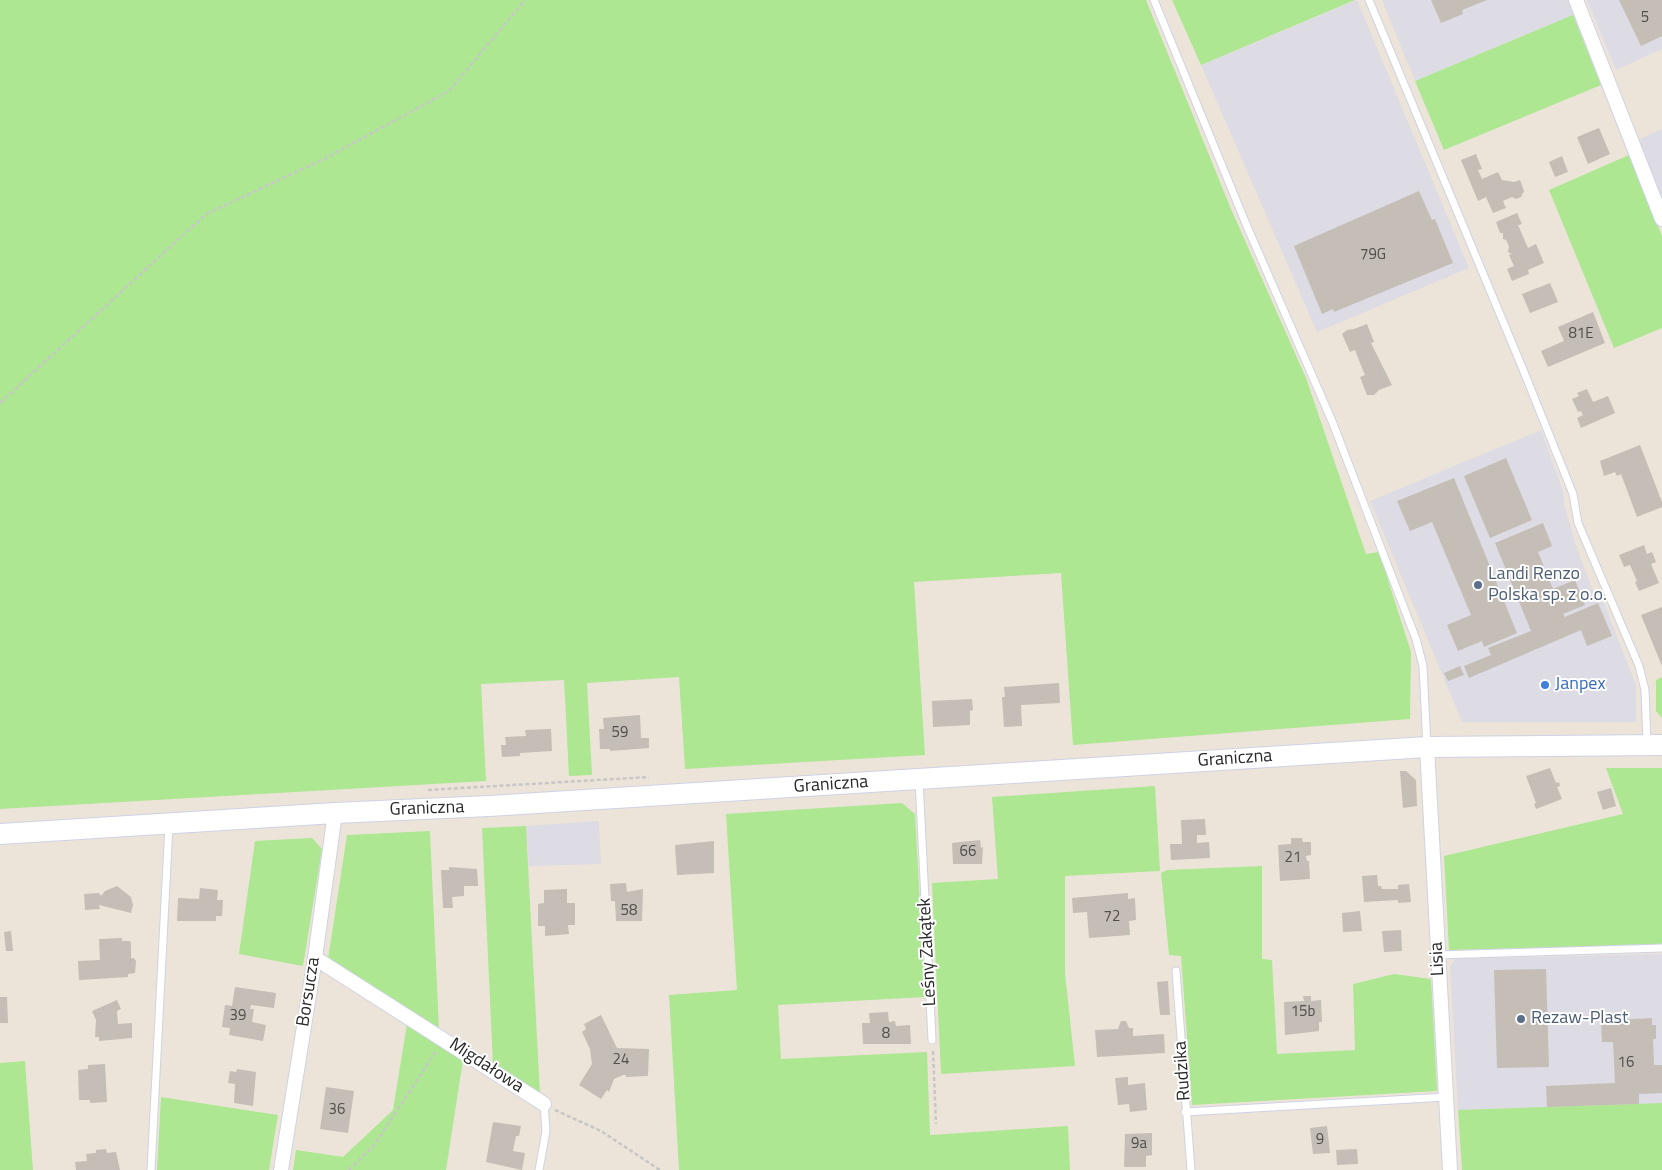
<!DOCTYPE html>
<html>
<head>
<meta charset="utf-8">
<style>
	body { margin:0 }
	canvas { display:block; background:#ece4d9 }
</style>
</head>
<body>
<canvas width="1662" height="1170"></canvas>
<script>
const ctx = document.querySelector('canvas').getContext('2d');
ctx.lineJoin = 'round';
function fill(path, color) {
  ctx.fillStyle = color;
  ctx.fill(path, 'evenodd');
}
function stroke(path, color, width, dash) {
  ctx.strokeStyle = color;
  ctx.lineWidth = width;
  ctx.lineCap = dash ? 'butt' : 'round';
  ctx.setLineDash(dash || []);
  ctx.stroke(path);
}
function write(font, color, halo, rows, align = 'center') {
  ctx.font = font + ' "Titillium Web",sans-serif';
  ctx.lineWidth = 4;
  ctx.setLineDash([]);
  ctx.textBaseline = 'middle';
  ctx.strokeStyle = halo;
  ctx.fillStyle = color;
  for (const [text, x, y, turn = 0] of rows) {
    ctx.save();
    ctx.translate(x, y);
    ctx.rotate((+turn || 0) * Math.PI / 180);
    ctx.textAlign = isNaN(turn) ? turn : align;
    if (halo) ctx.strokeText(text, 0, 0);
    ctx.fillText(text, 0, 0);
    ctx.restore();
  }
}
fill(new Path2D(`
	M1357,0L1469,268L1317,332L1201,65Z
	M1382,0H1567L1573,15L1415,81Z
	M1587,0H1662V49L1616,70Z
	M1662,129V201L1638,140Z
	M1541,430L1563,491L1564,503L1578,552L1597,601H1603L1636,685V722H1462L1370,501Z
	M599,821L601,864L529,866L526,826Z
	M1662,954V1103L1458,1110L1450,966L1455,959Z`), '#dddbe4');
fill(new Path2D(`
	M0,0H1146L1231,209L1306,378L1366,554L1379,552L1411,652L1410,719L1073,745L1061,573L914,582L925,755L685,769L679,677L587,683L592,775L569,776L564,680L481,684L486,781L0,809Z
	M1172,0H1355L1201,65Z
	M1573,15L1601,85L1444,150L1415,81Z
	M1629,155L1662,236V328L1614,348L1549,190Z
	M1662,677V718L1656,711V680Z
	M1606,768H1662V945L1449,950L1444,856L1623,814Z
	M1155,786L1160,871L1065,876V973L1075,1066L941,1074L932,883L998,879L992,797Z
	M902,803L915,814L925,997L778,1005L781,1059L927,1052L930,1135L1068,1126L1070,1170H679L669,995L737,990L726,814Z
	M526,826L540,1095L493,1065L482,828Z
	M430,831L439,1030L328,959L347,835Z
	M312,838L322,849L303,966L239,954L255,841Z
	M1262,866V959L1272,960L1277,1054L1355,1050L1353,984L1394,974L1431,979L1437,1091L1192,1105L1181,956L1169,955L1161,873L1167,870Z
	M407,1024L463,1060L446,1170H293L296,1150L343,1157L393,1110Z
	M25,1061L33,1170H0V1063Z
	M161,1097L278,1115L269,1170H157Z
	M1662,1103V1170H1462L1458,1110Z`), '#ade792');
fill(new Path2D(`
	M1431,0H1487L1462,10L1463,14L1441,23Z
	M1619,0H1662V36L1641,46Z
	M1599,128L1610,154L1588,164L1577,137Z
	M1476,154L1482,169L1478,170L1482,179L1498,172L1502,180L1514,182L1520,180L1524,191L1521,197L1516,199L1512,197L1503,201L1506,208L1493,213L1486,197L1478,201L1461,160Z
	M1562,156L1568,172L1555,177L1549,162Z
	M1419,191L1432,220L1435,219L1453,263L1334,312L1333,309L1322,314L1294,246Z
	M1517,213L1522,224L1518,225L1528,248L1536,244L1544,263L1528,270L1529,274L1512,281L1507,269L1514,266L1509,255L1512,254L1508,252L1509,246L1506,240L1503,239V233H1500L1496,222Z
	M1550,283L1558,302L1530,313L1522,294Z
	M1593,312L1605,343L1548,367L1541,351L1564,341L1558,327Z
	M1367,324L1374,342L1371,343L1392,385L1379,390L1374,395H1367L1360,377L1365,375L1360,363L1355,350L1350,352L1342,334L1347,330L1354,329Z
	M1587,389L1593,402L1608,396L1615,413L1581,428L1577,418L1583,415L1581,411L1578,412L1572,399L1579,396L1577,393Z
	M1640,445L1662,502V507L1637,517L1621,474L1617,476L1615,472L1604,476L1600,461Z
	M1506,458L1532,520L1490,538L1464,476Z
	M1454,478L1517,633L1484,647L1482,641L1458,651L1447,625L1471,615L1432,522L1410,531L1397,501Z
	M1543,523L1552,546L1538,552L1553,589L1575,580L1585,605L1563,614L1565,617L1598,603L1612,636L1587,646L1581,630L1469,678L1464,666L1491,655L1488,648L1531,631L1495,543Z
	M1644,545L1647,554L1652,552L1656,562L1651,564L1659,583L1639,591L1635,582L1637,581L1630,565L1624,567L1619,555Z
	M1662,607V666L1641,615Z
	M1460,666L1464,675L1448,681L1444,673Z
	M1059,683L1060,703L1021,705L1022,726L1004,727L1002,697H1005L1004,687Z
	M972,699L973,710L970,711V725L933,727L932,701Z
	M640,715L641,738H649V748L610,751V749H600L599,729H604L603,718Z
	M551,729L552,751L520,753V756L502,757L501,745H506L505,737L526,736L525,730Z
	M1550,768L1556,783L1559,782L1560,786L1557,787L1562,799L1536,809L1534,804L1536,803L1526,776Z
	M1400,771H1406L1416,780L1417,806L1403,808Z
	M1611,788L1616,806L1603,810L1597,792Z
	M1205,819L1206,835H1197V843L1209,842L1210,858L1171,860L1170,844H1182L1181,820Z
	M1291,838H1302L1303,842H1311V855L1306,856L1307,861H1309L1310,879L1280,881L1278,845L1291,844Z
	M980,840L981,848L983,847L982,864H953L952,843Z
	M714,841V873L677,875L675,845Z
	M449,867L477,869L478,886H464V896L452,897L453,908H443L441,870H449Z
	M1377,875L1378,886H1381L1382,889H1398V885L1409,884L1411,902L1398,903V900L1364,902L1362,876Z
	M626,883L627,892L643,889L642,921H616L615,901H611L610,884Z
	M117,886L131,897L133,905L131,913L99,905L100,909L85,910L84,894L99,893L101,896L105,891Z
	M200,888L218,890L217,900H223L222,916H216V921H177L178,898L199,899Z
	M567,889V903H575V925H568L569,934L545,936V926H538V904L544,903V890Z
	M1128,893V899L1135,898L1136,920L1129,921L1130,935L1089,938L1087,912L1073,913L1072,898Z
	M1360,911L1362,931L1343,932L1342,913Z
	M1401,930L1402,951L1384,952L1382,931Z
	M11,931L13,951H6L4,932Z
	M122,938V941H130L131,943V958H134L136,961L135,973L128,974V977L79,980L78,961L100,960L99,939Z
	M1546,969L1549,1067L1497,1068L1494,970Z
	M1168,981L1170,1015H1160L1157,982Z
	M235,987L276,993L274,1008L251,1005L250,1009H254L252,1022L266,1025L263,1041L229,1035L230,1028L222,1027L225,1005L232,1006Z
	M1303,996H1311V1001L1321,1000L1322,1022H1319V1031L1285,1035L1284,1002L1304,1001Z
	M0,997H7L8,1023H0Z
	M117,1000L121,1009L117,1011L118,1024L132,1023V1038L99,1041V1037H95L96,1020L92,1011Z
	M888,1012L889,1022L895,1021L896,1026L910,1025L911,1044H863L862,1023H870L869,1013Z
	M601,1015L617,1048L649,1049L648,1076L626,1077V1075H623L614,1079L609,1092L607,1090L601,1099L579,1085L592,1064L590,1049L582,1032L586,1029L584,1024Z
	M1616,1017L1617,1020L1652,1018V1025H1656V1039H1653L1654,1065H1662V1093L1639,1094V1104L1547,1107L1546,1086L1615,1083L1613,1042H1602L1601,1021Z
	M1121,1021H1126L1129,1028H1133V1036L1164,1034L1165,1053L1097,1057L1095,1030L1118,1029Z
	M105,1064L107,1102L90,1103V1100H79L78,1070L88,1069V1065Z
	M237,1069L256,1072L253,1106L234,1103L235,1084L228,1083L230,1071L236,1072Z
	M1128,1077V1085L1145,1083L1147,1110L1130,1112L1129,1104L1118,1105L1115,1078Z
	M326,1087L354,1091L348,1133L320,1129Z
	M493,1122L521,1126L519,1136H516L513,1151L525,1153L522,1170L486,1162Z
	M1327,1126L1330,1153L1313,1154L1310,1128Z
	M1152,1133V1155L1146,1156V1167H1124L1125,1134Z
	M106,1149L107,1153L116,1152L120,1170H76L75,1162L87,1161L86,1154L96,1153V1150Z
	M1357,1149L1358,1164L1337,1165L1336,1150Z`), '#c4beb6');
const lane = new Path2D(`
	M1154,0L1246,224L1332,421L1416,639L1423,666L1427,747
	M1369,0L1522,367L1573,494L1578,523L1639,666L1645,690L1647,742
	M919,780L932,1040
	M1438,955L1662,948
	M1176,971L1191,1170
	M1185,1112L1446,1097
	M151,1170L169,825
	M539,1170L546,1131L544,1104`);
const street = new Path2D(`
	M1576,0L1662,219
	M1427,747L1450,1170
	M315,958L544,1104
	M281,1170L315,958L335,813`);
const secondary = new Path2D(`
	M0,834L335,813L489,806L1427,747L1662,745`);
stroke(lane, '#cfd2e3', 9);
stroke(street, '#cfd2e3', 16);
stroke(secondary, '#cfd2e3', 22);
stroke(new Path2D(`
	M0,403L206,214L326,158L449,91L525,0
	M428,790L649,777
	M933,1051L936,1124
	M555,1110L601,1131L660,1170
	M349,1170L375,1144L436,1051`), '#c7c7c7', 2.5, [4, 2.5]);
stroke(lane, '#fff', 7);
stroke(street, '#fff', 14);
stroke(secondary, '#fff', 20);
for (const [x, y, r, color] of [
	[1478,585,5,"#5c6f8a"],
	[1545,685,5,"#3f7fe0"],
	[1521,1019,5,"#5c6f8a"]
]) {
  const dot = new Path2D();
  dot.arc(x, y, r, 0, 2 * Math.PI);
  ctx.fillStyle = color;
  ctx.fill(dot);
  stroke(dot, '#fff', 2);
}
write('15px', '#504e4c', null, [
	["5",1645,18],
	["79G",1373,255],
	["81E",1581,334],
	["59",620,733],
	["66",968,852],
	["21",1293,858],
	["58",629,911],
	["72",1112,917],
	["15b",1303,1012],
	["39",238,1016],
	["8",886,1034],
	["24",621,1060],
	["16",1626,1063],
	["36",337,1110],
	["9",1320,1140],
	["9a",1139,1144]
]);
write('18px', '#4e5e75', '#fff', [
	["Landi Renzo",1488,575],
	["Polska sp. z o.o.",1488,596],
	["Rezaw-Plast",1531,1019]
], 'left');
write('18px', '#366cbe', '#fff', [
	["Janpex",1555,685]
], 'left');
write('18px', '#292929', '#fff', [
	["Graniczna",1235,759,-4],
	["Graniczna",831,785,-4],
	["Graniczna",427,809,-2],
	["Leśny Zakątek",928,952,-93],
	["Lisia",1438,959,-93],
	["Borsucza",309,992,-81],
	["Migdałowa",486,1066,33],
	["Rudzika",1183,1071,-94]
]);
</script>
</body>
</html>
